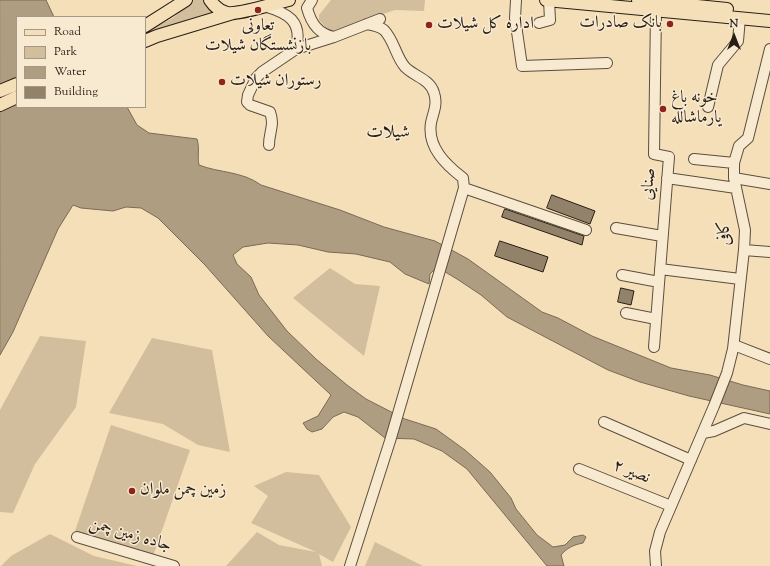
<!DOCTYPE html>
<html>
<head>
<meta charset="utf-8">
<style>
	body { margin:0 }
	#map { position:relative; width:770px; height:566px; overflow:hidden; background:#f5dfb8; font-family:"Sorts Mill Goudy",serif }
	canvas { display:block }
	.legend { position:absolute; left:16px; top:16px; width:130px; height:92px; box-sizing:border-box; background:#f8ead1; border:1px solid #a59886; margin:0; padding:5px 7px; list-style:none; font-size:12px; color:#281e15 }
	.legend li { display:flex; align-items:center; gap:8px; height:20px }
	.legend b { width:20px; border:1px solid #a59886 }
	.north { position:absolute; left:714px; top:16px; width:40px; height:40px; -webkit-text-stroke:3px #f8ead1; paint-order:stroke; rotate:0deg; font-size:11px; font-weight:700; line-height:16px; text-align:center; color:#281e15 }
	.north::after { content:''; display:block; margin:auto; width:14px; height:18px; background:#281e15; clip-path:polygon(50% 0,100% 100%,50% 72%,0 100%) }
</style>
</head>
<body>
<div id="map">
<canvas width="770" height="566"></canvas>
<ul class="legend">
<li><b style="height:5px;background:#f5dfb8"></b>Road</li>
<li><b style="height:11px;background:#d2be9c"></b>Park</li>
<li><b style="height:11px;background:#af9d81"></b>Water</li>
<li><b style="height:11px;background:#93826a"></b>Building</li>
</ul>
<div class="north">N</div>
</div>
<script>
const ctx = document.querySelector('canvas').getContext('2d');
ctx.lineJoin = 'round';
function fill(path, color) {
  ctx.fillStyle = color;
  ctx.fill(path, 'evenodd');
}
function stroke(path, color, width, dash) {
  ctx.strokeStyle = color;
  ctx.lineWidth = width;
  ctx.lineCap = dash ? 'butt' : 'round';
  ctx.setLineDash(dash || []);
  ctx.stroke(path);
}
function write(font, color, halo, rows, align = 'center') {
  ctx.font = font + ' "Sorts Mill Goudy",Amiri,serif';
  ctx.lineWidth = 3;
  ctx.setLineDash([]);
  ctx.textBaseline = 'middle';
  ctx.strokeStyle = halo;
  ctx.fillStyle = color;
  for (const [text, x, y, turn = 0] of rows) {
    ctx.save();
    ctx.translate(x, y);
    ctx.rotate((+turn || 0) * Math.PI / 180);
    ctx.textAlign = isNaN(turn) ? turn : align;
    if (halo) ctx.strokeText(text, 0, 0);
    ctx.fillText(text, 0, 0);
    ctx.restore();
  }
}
fill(new Path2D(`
	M193,0H205L216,11L177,23L145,35V32L173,18Z
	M331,0H425L424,11L395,10L330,32L319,20V15Z
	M330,268L355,284L380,286L364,356L293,298Z
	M40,336L86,341L76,407L35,464L13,513L0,512V410Z
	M152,338L212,350L230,452L198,445L163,424L109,413Z
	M111,425L190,450L153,556L75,531Z
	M286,472L319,475L351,527L333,562L319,554L322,566H226L257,532L279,545L316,552L251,523L268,496L254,486Z
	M50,534L94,556L137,566H1L11,556Z
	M375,542L423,566H365Z`), '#d2be9c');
const water = new Path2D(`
	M0,0H46L54,17H17V107H127L137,125L149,133L197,139C200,148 197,156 199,165C219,173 242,171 261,185L340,210L384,227L435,241L468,259L542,312L558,318L592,336L671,368L710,375L743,385L770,391V414L689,396L640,382L608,370L507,317L481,295L457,279L437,267L430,274L429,284L405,274L390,262L356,254L328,252L298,245L268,243L243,247L233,255L237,264L251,277L259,295L287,331L316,359L347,385L366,399L405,419L436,429L465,450L490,472L511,498L516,509L537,535L553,547L565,545L573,537L583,535L586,537L583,543C573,545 567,548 561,555L564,566H547L467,469L442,451L414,439L385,438L358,417L344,412L333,417L322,429L312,432L307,429L303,423L318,416L331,395L268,336L205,265L158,218L141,208L126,207L113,211L81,208L73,205L58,229L13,332L0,355Z`);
fill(water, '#af9d81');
stroke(water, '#796a56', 1);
const building = new Path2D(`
	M552,195L595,211L590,224L547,208Z
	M505,209L584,236L582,245L502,217Z
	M500,241L548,257L543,272L495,256Z
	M621,288L634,291L631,305L618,302Z`);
fill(building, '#93826a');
stroke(building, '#281e15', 1);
const minor = new Path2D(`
	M312,0L307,8C311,23 318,34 334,37
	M516,0L515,18L522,66L607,63
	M264,6C288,13 303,21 296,49
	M539,23L550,20L549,0
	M367,24C373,25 379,26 384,30C394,40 396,57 405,67C415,77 430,79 434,93C438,104 433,113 431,123C427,147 446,165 463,178L464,188L586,230
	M708,107L718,65L738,41L740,18
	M269,145C269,131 275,126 270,112L250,105L247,102L248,95L256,78L262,72L296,49L334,37L380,19
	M694,159L734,163
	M667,178L736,188
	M734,178L770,184
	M616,228L662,236
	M744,250L770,252
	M660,269L740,279
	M622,275L659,282
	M626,313L656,319
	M734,345L770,359
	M654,347L669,157L654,154L656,11
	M604,422L691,460
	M703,433L714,431L744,418L770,424
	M579,469L671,506
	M77,537L174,566
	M350,566L390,441L464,188
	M656,566L655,551L660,532L714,406L727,373L733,349L744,250L745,230L734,178V163L739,146L748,138L770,49`);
const major = new Path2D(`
	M210,0C214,6 220,11 227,13C238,15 276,3 289,0
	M546,0L770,21
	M638,0L727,9
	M145,26L186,0
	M145,41L157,36L233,13
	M0,91L17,84
	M0,105L17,97`);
stroke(minor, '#5b4e3e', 12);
stroke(major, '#281e15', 14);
stroke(minor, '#f8ead1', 10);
stroke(major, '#f5dfb8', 12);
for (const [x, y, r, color] of [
	[258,10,4,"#8f2418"],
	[670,24,4,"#8f2418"],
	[429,25,4,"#8f2418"],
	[222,82,4,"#8f2418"],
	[663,109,4,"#8f2418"],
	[132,491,4,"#8f2418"]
]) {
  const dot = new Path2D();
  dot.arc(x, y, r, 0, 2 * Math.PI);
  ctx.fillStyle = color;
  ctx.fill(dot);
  stroke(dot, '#f8ead1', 1.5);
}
write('17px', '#281e15', '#f8ead1', [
	["بانک صادرات",662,24,"right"],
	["اداره کل شیلات",437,25],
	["تعاونی",258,27,"center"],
	["بازنشستگان شیلات",258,47,"center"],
	["رستوران شیلات",230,82],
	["خونه باغ",671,99],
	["یارماشالله",671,119],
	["زمین چمن ملوان",140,491]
], 'left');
write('17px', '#281e15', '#f8ead1', [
	["صنایی",650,184,-85],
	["کافی",726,233,-94],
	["نصیر ۲",631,473,22],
	["جاده زمین چمن",130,536,16]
]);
write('18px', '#281e15', '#f8ead1', [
	["شیلات",388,134]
]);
</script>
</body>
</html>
